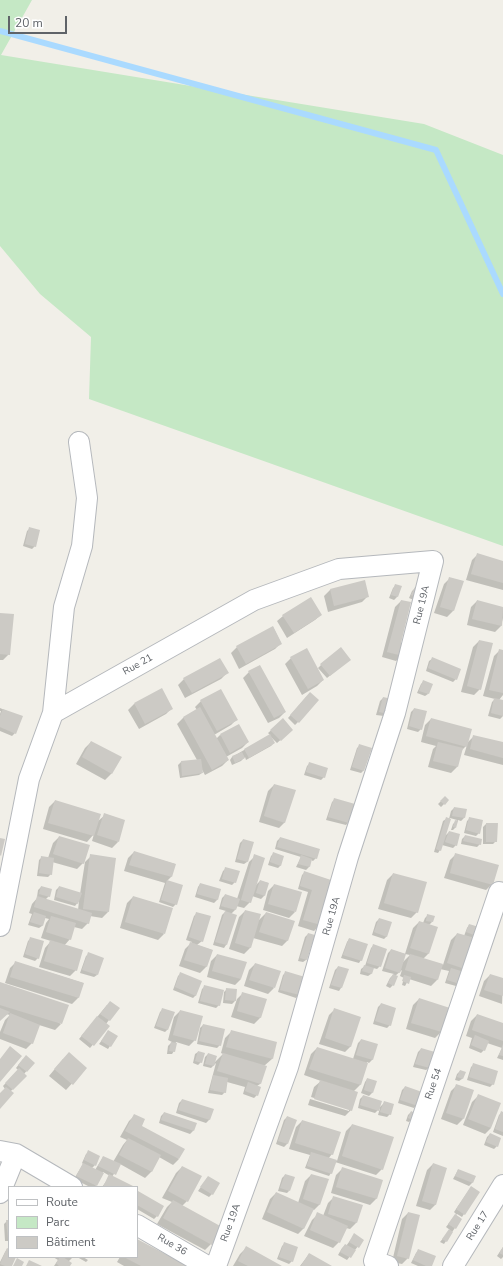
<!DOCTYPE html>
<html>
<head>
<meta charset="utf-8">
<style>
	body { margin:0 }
	#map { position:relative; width:503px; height:1266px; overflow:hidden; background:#f1efe8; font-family:"Nunito Sans",sans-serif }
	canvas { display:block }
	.legend { position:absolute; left:8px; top:1186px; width:130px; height:72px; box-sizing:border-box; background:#fff; border:1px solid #bfc1c3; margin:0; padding:5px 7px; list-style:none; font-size:12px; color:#5f6368 }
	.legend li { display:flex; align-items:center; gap:8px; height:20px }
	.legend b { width:20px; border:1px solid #bfc1c3 }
	.scale { position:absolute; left:8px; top:16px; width:59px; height:18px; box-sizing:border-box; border:2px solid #5f6368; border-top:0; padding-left:5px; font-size:12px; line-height:14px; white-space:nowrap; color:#5f6368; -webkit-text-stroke:3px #fff; paint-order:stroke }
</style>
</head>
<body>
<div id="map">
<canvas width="503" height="1266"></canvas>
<ul class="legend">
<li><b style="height:5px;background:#fff"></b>Route</li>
<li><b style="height:11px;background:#c5e8c5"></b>Parc</li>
<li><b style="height:11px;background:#cccac5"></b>Bâtiment</li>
</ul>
<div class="scale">20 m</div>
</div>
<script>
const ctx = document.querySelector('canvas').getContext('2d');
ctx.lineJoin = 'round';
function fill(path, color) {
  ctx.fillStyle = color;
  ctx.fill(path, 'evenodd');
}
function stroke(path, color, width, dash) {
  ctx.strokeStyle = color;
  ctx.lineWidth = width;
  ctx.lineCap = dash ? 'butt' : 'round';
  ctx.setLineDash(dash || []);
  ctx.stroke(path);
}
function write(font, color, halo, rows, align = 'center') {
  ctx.font = font + ' "Nunito Sans",sans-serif';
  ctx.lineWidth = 3.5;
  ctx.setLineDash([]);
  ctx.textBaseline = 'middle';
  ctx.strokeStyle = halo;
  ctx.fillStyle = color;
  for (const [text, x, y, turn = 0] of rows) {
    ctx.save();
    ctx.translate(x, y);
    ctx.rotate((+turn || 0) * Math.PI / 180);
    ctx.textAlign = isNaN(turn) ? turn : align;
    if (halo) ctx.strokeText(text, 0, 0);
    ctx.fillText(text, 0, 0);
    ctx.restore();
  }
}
fill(new Path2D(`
	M0,0H32L1,55L424,124L503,155V546L89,399L91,337L40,294L0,246Z`), '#c5e8c5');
fill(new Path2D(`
	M30,528L35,546L32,549L23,546L27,531Z
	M478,554L503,562V590L466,580L472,560Z
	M450,578L462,581L453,611L447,617L434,613L444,584Z
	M364,581L368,596L362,602L328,612L324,596L330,590Z
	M396,585L401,587L397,597L394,600L389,598L393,588Z
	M415,588L416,601L409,598L412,591Z
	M401,601L399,644L402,655L396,661L382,657L395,607Z
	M477,601L503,608V618L501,626L495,632L467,625L471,607Z
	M0,614L9,654L3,660H0Z
	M321,615L315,620L287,638L277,621L283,616Z
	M273,627L281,643L275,649L239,669L231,653L237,647Z
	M479,641L480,689L474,695L461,692L473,647Z
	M500,650L503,651V695L499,700L503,701V716L500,719L488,716L492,702L495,699L483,696L494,656Z
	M291,658L323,680L317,686L302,695L285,664Z
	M432,659L456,679L453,682L426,671L429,661Z
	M347,662L327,678L318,668L321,665Z
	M249,672L285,712L279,718L268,723L243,678Z
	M227,673L221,679L185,698L178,685L184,679Z
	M423,682L428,694L425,696L417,693L421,684Z
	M307,696L298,722L295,725L288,718Z
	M383,698L390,700L384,716L376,715L380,701Z
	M201,701L237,719L231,725L214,735L216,739L220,735L248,742L242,748L226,757L228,760L222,766L205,775L201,768L202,773L199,775L180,778L178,765L181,762L197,760L177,724L183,718L197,710L195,707Z
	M134,704L172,708L166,714L139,729L128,710Z
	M0,708L21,717L15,733L12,736L0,731V714L1,711H0Z
	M414,709L421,729L418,732L407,729L411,712Z
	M431,719L467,743L474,736L503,743V765L464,755L467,745L461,751L457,767L451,773L428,767L433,749L436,746L421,742L425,725Z
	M283,720L292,730L277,743L271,737L274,743L271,746L246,760L245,757L241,761L232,765L230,760L232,757L270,735L268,733Z
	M91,742L120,758L111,774L105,780L76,764L85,748Z
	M360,745L364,770L361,773L350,770L357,748Z
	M309,764L324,777L321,780L304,775L307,766Z
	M274,785L285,822L279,828L259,822L268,791Z
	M445,797L448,800L441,807L438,804Z
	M335,799L348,823L346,825L326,820L332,802Z
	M55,801L97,822L105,815L118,842L112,848L92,841L94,834L87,842L43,829L49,807Z
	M454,808L466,810L464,818L461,821L458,820L455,828L453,830H451L453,824L457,820L450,818L445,836L449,832L456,845L453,848L442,845L440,850L438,853L434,852L443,821L446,819H449L451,811Z
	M470,818L479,833L476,836L464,833L467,821Z
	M486,824L496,841L493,844H483V827Z
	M465,836L480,844L477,847L461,844L462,839Z
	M59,837L83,863L77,869L52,862L51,874L48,877L37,876L39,860L42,857L48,858L53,843Z
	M280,838L316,858L313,861L311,860L309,867L306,870L296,867L301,857L275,849L277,841Z
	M243,840L247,862L244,864L235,862L240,843Z
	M134,852L175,864L171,877L167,881L176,904L173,907L159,902L165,883L124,871L128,858Z
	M273,854L281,865L278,868L268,865L271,856Z
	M456,854L492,884L486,890L444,878L450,860Z
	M91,856L108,912L102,918L90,916L88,923L82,929L74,927L70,939L64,946L76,970L70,976L39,967L45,948L51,941L41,938L46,923L49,919L45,918L42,926L39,928L28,925L32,914L29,913L32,904L38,897H37L38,890L41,887L49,896L45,900L78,910L79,901L75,906L54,900L56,890L59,887L80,894L85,862Z
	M255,856L256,885L260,881L268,883L264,896L261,899L252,896L250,902L244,908L236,906L235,910L231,914L226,945L224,948L213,945L222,915L226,911L219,909L222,898L225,895L237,899L249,862Z
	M226,868L235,882L232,885L219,881L223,871Z
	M304,873L333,882L320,925L314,931L298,926L308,892L298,889L302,875Z
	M393,874L417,912L411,918L378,909L387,880Z
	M200,884L220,890L217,900L214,903L195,897L198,887Z
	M274,885L295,912L289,918L263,910L268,891Z
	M133,897L164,934L158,940L120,928L127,903Z
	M245,911L258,921L266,913L288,940L282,946L253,938L250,948L244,954L229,949L239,917Z
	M197,913L202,941L197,945L212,950L206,967L200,973L179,966L185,949L192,942L186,940L194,916Z
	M428,915L432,922L429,925L428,954L423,959L443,965L451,940L457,934L464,936L467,928L469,925L478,928L464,969L460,972L459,984L456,986L445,983L449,971L440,969L437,980L431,986L409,979L405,986L402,985L404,978L400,976L402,970L395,976L393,985L390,988L386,986L390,978L394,974L382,971L388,953L391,950L405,954L413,928L419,922L423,923L425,918ZM405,954L410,955L402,963Z
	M379,919L387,936L384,939L372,935L376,922Z
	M308,934L306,960L303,962L298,961L305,937Z
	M31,938L38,958L35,961L23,957L28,941Z
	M349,939L361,960L359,963L341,958L347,942Z
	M373,946L380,966L377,969L373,968L371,974L368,976L360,974L361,969L365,966L371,948Z
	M89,954L97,975L94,977L80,973L86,956Z
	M217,955L241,979L235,985L207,977L211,961Z
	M16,962L83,983L78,998L72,1004L5,983L10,968Z
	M255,964L274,988L268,994L244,986L249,970Z
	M338,967L347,970L341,988L339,991L329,988L335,970Z
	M286,972L299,995L296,998L278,992L283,975Z
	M181,973L196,995L193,998L173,990L178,976Z
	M490,975L503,979L502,1004L479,996L484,981Z
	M0,984L61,1024L55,1030L39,1025L32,1043L26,1049L0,1039V1032L5,1020L10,1015L6,1014L0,1020Z
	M205,986L219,1005L216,1008L198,1003L202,989Z
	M227,989L236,990L235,1001L232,1004L223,1003L224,992Z
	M243,993L265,1000L260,1018L254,1024L231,1017L237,999Z
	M419,999L448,1009L441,1032L435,1038L406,1029L413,1005Z
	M381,1004L390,1025L387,1028L373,1024L378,1007Z
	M107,1005L109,1020L106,1024L109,1026L90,1048L79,1039Z
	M163,1009L168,1029L165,1032L154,1028L160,1012Z
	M335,1009L351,1046L345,1052L319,1044L329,1015Z
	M180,1011L195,1040L189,1046L176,1042L174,1051L172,1054H167L168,1046L172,1042L168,1040L174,1017Z
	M477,1015L503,1024V1060L497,1058L502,1048L487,1043L484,1050L481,1053L469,1048L472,1038L466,1036L471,1021Z
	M203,1025L220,1045L217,1048L197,1044L200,1028Z
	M108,1032L110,1046L108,1049L99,1044Z
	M231,1032L276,1043L272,1059L264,1066L265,1067L260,1084L257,1086V1095L254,1098L243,1094L245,1087L227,1082L225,1092L222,1095L208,1093L216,1063L211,1068L203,1066L205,1057L208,1054L215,1062L223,1054L221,1053L225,1038Z
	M361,1040L377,1045L372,1060L369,1063L367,1062L360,1085L353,1092L351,1110L345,1116L308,1105L310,1099L349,1111V1109L311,1097L314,1087L321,1081L304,1075L311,1054L317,1048L353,1059L358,1043Z
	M421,1049L429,1068L426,1070L413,1067L418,1052Z
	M198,1052L201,1062L198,1065L193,1063L195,1054Z
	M23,1059L33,1063L24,1074L25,1076L10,1092L0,1107V1094L5,1089L3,1086L18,1070L16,1068Z
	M63,1059L86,1068L66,1090L49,1076Z
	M474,1064L493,1084L490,1087L467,1080L471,1067Z
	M460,1071L464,1072L462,1079L459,1081L455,1080L457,1074Z
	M367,1079L376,1082L372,1093L369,1096L361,1093L365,1082Z
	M457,1085L463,1119L457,1125L441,1119L451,1091Z
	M405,1087L417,1105L414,1108L398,1103L402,1090Z
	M363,1096L379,1108L384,1103L390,1114L387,1117L378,1115L380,1108L375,1113L358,1108L360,1099Z
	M478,1096L491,1128L485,1134L463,1125L472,1102Z
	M182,1100L212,1110L209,1120L206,1123L176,1113L179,1103Z
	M411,1112L412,1119L409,1122L406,1121L408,1115Z
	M502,1112L503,1113V1136L493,1132L499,1115Z
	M164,1113L196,1124L193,1131L190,1134L159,1123L161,1116Z
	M135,1115L140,1126L179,1159L173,1165L159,1157L151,1172L145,1178L120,1164L112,1177L132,1187H102L110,1176L103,1172L95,1187H90L74,1179L83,1164L82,1163L86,1154L89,1152L95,1165L92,1168L95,1170L103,1157L113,1162L123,1145L127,1140L120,1137L129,1121Z
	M287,1117L295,1120L287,1144L284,1147L276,1144L284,1120Z
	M302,1121L332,1154L328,1159L337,1161L346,1131L352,1125L382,1169L376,1175L335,1162L331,1173L329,1176L305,1168L310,1155L289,1149L296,1127Z
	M490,1134L497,1146L494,1149L484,1145L487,1137Z
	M433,1164L436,1204L430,1210L416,1206L427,1170Z
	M182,1167L187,1201L182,1206L211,1244L205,1250L157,1224L167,1207L172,1202L162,1198L176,1173Z
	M342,1169L382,1181L376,1199L370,1205L331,1193L336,1175Z
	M458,1170L475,1177L472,1183L469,1186L453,1179Z
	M285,1175L289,1191L287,1193L278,1191L282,1178Z
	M311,1175L320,1204L314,1210H312L304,1228L298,1234L262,1219L270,1199L276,1193L298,1203L305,1181Z
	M208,1177L212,1194L209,1197L198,1191Z
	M471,1187L464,1214L462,1217L457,1214L456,1215L461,1219L444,1244L440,1242L450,1230L446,1227L456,1214L454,1212Z
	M137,1194L157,1216L154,1219L137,1209Z
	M334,1197L362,1206L356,1223L350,1229L346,1228L339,1242L333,1248L304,1236L312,1220L318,1214L323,1216L328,1203Z
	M408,1213V1258L402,1264L392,1262L402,1219Z
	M7,1221H9V1241H5L4,1224Z
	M352,1238L363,1240L347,1260L338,1255L342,1248L345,1245L346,1246Z
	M137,1240L185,1266H124L117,1262L120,1257H137Z
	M285,1243L292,1261L289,1264L277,1259L282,1246Z
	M503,1247V1257L501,1259L497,1256Z
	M246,1248L280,1266H233L240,1254Z
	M7,1249L9,1250V1257H15L11,1266H0V1262L5,1252Z
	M419,1250L431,1266H418L411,1263L416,1253Z
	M309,1254L328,1266H300Z
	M53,1257H73L68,1262L69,1266H54L58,1260Z
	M77,1257H83L88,1260L86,1262Z`), '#0003');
stroke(new Path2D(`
	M0,31L436,150L503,294`), '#aadaff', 6);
fill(new Path2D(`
	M29,527L40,530L36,547L25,544Z
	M477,553L503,561V583L471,574Z
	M449,577L464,581L454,611L440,607Z
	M365,580L369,597L334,606L330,589Z
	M395,584L402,586L398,597L391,595Z
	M415,587L423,590L420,599L411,595Z
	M311,597L322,615L294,633L282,615Z
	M401,600L411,602L401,643L406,644L403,656L387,652Z
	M477,600L503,607L502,626L472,619Z
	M0,613L14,614L10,655L0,654Z
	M273,626L282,644L246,664L236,646Z
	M479,640L493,643L481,690L467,686Z
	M341,647L351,660L330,676L320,664Z
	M307,648L324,680L308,689L290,657Z
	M499,649L503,650V693L489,690Z
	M432,657L461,669L457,680L428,668Z
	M220,658L229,673L192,693L183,678Z
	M260,665L286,712L274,718L248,671Z
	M423,680L433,684L429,694L419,691Z
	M162,688L173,709L145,724L134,703Z
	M221,689L238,720L217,731L200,700Z
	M310,692L319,700L299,723L290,715Z
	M383,697L392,699L388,714L379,712Z
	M494,698L503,700V716L491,713Z
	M200,707L229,760L212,770L183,717Z
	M414,708L427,711L422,730L409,726Z
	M3,709L23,716L16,734L0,727V716Z
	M283,718L293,730L281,741L270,730Z
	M431,718L472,729L467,747L426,736Z
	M239,724L249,742L230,753L220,734Z
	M270,734L275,743L249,758L244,749Z
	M473,735L503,742V758L470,749Z
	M91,741L122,757L112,774L82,757Z
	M438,742L463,748L458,767L433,761Z
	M359,744L372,748L364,771L352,767Z
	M242,752L245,758L235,763L232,756Z
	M201,759L203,773L182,776L181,761Z
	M309,762L328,768L325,778L306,772Z
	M274,784L296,790L285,823L264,816Z
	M445,796L449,800L445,805L440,801Z
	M334,798L355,804L349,823L328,817Z
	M55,800L101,814L94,836L48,823Z
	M454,807L467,809L465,818L452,816Z
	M104,813L125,820L119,842L97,835Z
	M446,817L451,819L441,851L436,849Z
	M469,817L483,820L480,834L466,830Z
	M455,820L458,821L456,828L453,827Z
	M486,823H498L497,842H486Z
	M449,831L460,834L457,846L445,842Z
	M465,835L482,839L481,845L463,841Z
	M59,836L90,845L84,864L53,854Z
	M280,837L320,849L317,859L277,847Z
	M0,838L5,839L1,856L0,855Z
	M243,839L254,842L248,862L237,859Z
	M134,851L176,864L172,877L129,865Z
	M273,852L284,856L281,866L270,862Z
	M455,853L499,865L493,885L450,873Z
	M90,854L116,858L109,912L83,909Z
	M254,854L265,858L251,903L241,900Z
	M301,855L312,859L310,867L298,864Z
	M41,856L54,858L52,875L39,873Z
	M225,867L240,871L236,883L222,879Z
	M304,871L334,881L321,925L303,920L312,890L300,886Z
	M393,873L427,882L418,913L384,903Z
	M167,880L183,885L177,905L161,900Z
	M260,880L269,883L265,896L256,893Z
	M200,883L221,889L218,900L197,894Z
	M274,884L302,892L296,912L268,904Z
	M41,886L52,889L50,897L39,894Z
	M59,886L82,893L78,904L56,897Z
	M225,894L240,899L236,910L221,906Z
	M37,896L92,913L89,924L34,907Z
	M133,896L173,908L165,934L125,922Z
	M245,910L261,914L251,948L235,943Z
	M225,911L237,915L227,945L215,942Z
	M34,912L46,916L43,926L30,922Z
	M196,912L211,916L203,942L189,937Z
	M266,912L295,921L288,941L259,932Z
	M427,914L435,916L433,922L426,921Z
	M51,916L76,923L71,940L46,932Z
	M379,918L392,922L387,937L374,932Z
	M419,921L438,927L429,954L410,948Z
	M469,924L479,927L477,936L466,932Z
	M308,933L315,935L307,960L300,958Z
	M457,933L475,938L465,969L447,963Z
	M30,937L44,941L39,959L25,954Z
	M349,938L368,944L362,961L343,955Z
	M50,940L83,950L77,971L44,961Z
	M190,942L213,950L207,967L184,960Z
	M373,944L387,949L381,967L367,963Z
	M391,949L406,954L400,973L385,968Z
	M88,952L104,958L98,975L82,970Z
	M217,954L247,962L241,979L212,971Z
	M410,954L443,964L438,980L405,970Z
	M15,961L84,983L79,998L10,977Z
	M255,963L281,971L275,988L249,980Z
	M364,965L374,968L372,974L362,971Z
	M338,966L349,969L342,988L331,985Z
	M451,968L464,972L460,984L447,980Z
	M285,971L305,977L300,995L280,990Z
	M180,972L202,981L196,996L175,987Z
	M393,974L398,976L394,986L388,983Z
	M490,974L503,978V996L484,990Z
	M404,975L411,977L409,984L402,981Z
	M0,982L69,1005L62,1024L0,1005Z
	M204,985L224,990L220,1006L200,1001Z
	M226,988L237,989L236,1001L225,1000Z
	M242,992L267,999L261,1018L237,1011Z
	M419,998L450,1008L442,1032L411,1023Z
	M110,1001L120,1008L110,1021L100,1014Z
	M381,1003L396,1008L391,1026L375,1021Z
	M0,1008L10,1012L0,1021Z
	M162,1008L175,1012L168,1030L156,1026Z
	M334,1008L361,1017L351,1047L325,1038Z
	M180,1010L203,1016L196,1041L173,1035Z
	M10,1013L40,1025L33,1044L3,1033Z
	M477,1014L503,1023V1041L472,1030Z
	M97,1016L110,1026L94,1046L81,1036Z
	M203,1024L225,1029L221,1046L199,1041Z
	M108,1030L118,1036L111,1047L101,1041Z
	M231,1030L277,1042L273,1059L226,1047Z
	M475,1035L489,1041L485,1051L471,1045Z
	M361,1039L378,1044L373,1060L356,1055Z
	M171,1042L177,1043L175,1052L169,1051Z
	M503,1044V1056L499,1055Z
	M10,1046L22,1056L0,1082V1059Z
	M317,1047L368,1063L361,1085L309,1069Z
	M421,1048L435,1052L430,1068L415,1064Z
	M198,1051L205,1053L202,1063L195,1061Z
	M69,1052L87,1068L73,1085L54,1069Z
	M208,1053L217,1056L214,1066L205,1064Z
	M223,1053L267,1066L261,1084L217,1071Z
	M26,1055L35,1063L27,1072L18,1065Z
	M473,1063L498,1071L494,1085L469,1077Z
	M19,1068L27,1076L13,1090L5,1083Z
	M460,1070L466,1072L463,1079L457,1077Z
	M213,1075L228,1078L226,1093L210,1090Z
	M367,1078L377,1081L373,1093L364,1090Z
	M320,1080L358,1092L352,1111L314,1099Z
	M248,1082L261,1087L258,1096L245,1091Z
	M456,1084L474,1090L464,1119L446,1113Z
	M405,1086L422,1092L418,1106L400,1100Z
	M6,1087L14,1093L0,1109V1093Z
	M478,1094L501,1103L491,1128L468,1119Z
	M363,1095L382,1101L379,1111L360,1105Z
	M182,1099L214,1109L210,1120L178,1110Z
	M384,1101L394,1104L391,1115L380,1112Z
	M411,1111L415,1113L413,1120L408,1118Z
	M501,1111L503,1112V1132L495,1129Z
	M164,1112L197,1123L194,1131L161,1120Z
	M134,1114L145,1119L142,1126L185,1149L179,1159L125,1131Z
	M287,1116L297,1120L288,1144L278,1141Z
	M302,1120L341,1132L333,1155L295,1143Z
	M352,1124L394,1137L383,1170L342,1156Z
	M490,1133L501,1138L498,1147L486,1142Z
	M128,1138L161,1155L152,1172L119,1155Z
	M88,1150L100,1156L96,1166L84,1160Z
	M311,1152L337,1160L332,1174L307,1166Z
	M103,1156L121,1164L116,1175L98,1166Z
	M83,1163L104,1173L97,1186L76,1176Z
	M433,1163L447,1168L436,1205L422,1201Z
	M182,1166L202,1176L188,1202L168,1191Z
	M342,1167L383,1180L377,1199L336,1187Z
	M458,1169L476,1176L473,1183L455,1176Z
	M109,1174L135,1187H103Z
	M285,1174L295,1177L290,1191L280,1188Z
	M311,1174L329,1179L320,1205L303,1199Z
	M208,1176L220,1183L213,1195L200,1187Z
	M471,1186L480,1192L465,1215L456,1209Z
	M138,1191L164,1206L158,1217L137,1205V1193Z
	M276,1192L314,1209L304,1229L267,1212Z
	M333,1196L363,1205L357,1223L328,1214Z
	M173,1200L222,1227L212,1245L163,1218Z
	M317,1212L348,1226L340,1243L310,1230Z
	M408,1212L420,1215L409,1259L397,1256Z
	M455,1214L462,1219L456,1229L448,1224Z
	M6,1220H9V1239H8Z
	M449,1229L453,1232L447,1242L442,1239Z
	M354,1233L364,1240L359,1248L349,1242Z
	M137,1239L188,1266H141L124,1257H137Z
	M284,1242L298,1247L293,1262L279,1257Z
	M345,1244L356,1250L351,1258L340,1252Z
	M246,1246L282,1266H248L238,1261Z
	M503,1247V1255L499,1253Z
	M7,1248L9,1249V1257H16L12,1266H5L0,1264Z
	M418,1249L436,1256L432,1266H426L413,1260Z
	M309,1253L332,1266H301Z
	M60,1257H63L72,1263L70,1266H59L56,1263Z
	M17,1258L24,1262L22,1266H13Z
	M29,1260L42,1266H26Z`), '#cccac5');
const minor = new Path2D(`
	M53,713L64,607L82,546L87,498L79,442
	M0,926L29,779L53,713L254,600L339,569L433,561L395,713L348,857L288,1067L216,1266
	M0,1151L16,1154L72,1187
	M0,1193L16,1154
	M137,1225L207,1266
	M388,1266L374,1261L499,892
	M453,1266L503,1185`);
stroke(minor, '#b5b8bc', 22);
stroke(minor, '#fff', 20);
write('10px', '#5f6368', '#fff', [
	["Rue 19A",422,605,-76],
	["Rue 21",138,665,-29],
	["Rue 19A",332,916,-74],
	["Rue 54",434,1084,-71],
	["Rue 19A",231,1223,-70],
	["Rue 17",478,1226,-58],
	["Rue 36",172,1245,30]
]);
</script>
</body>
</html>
